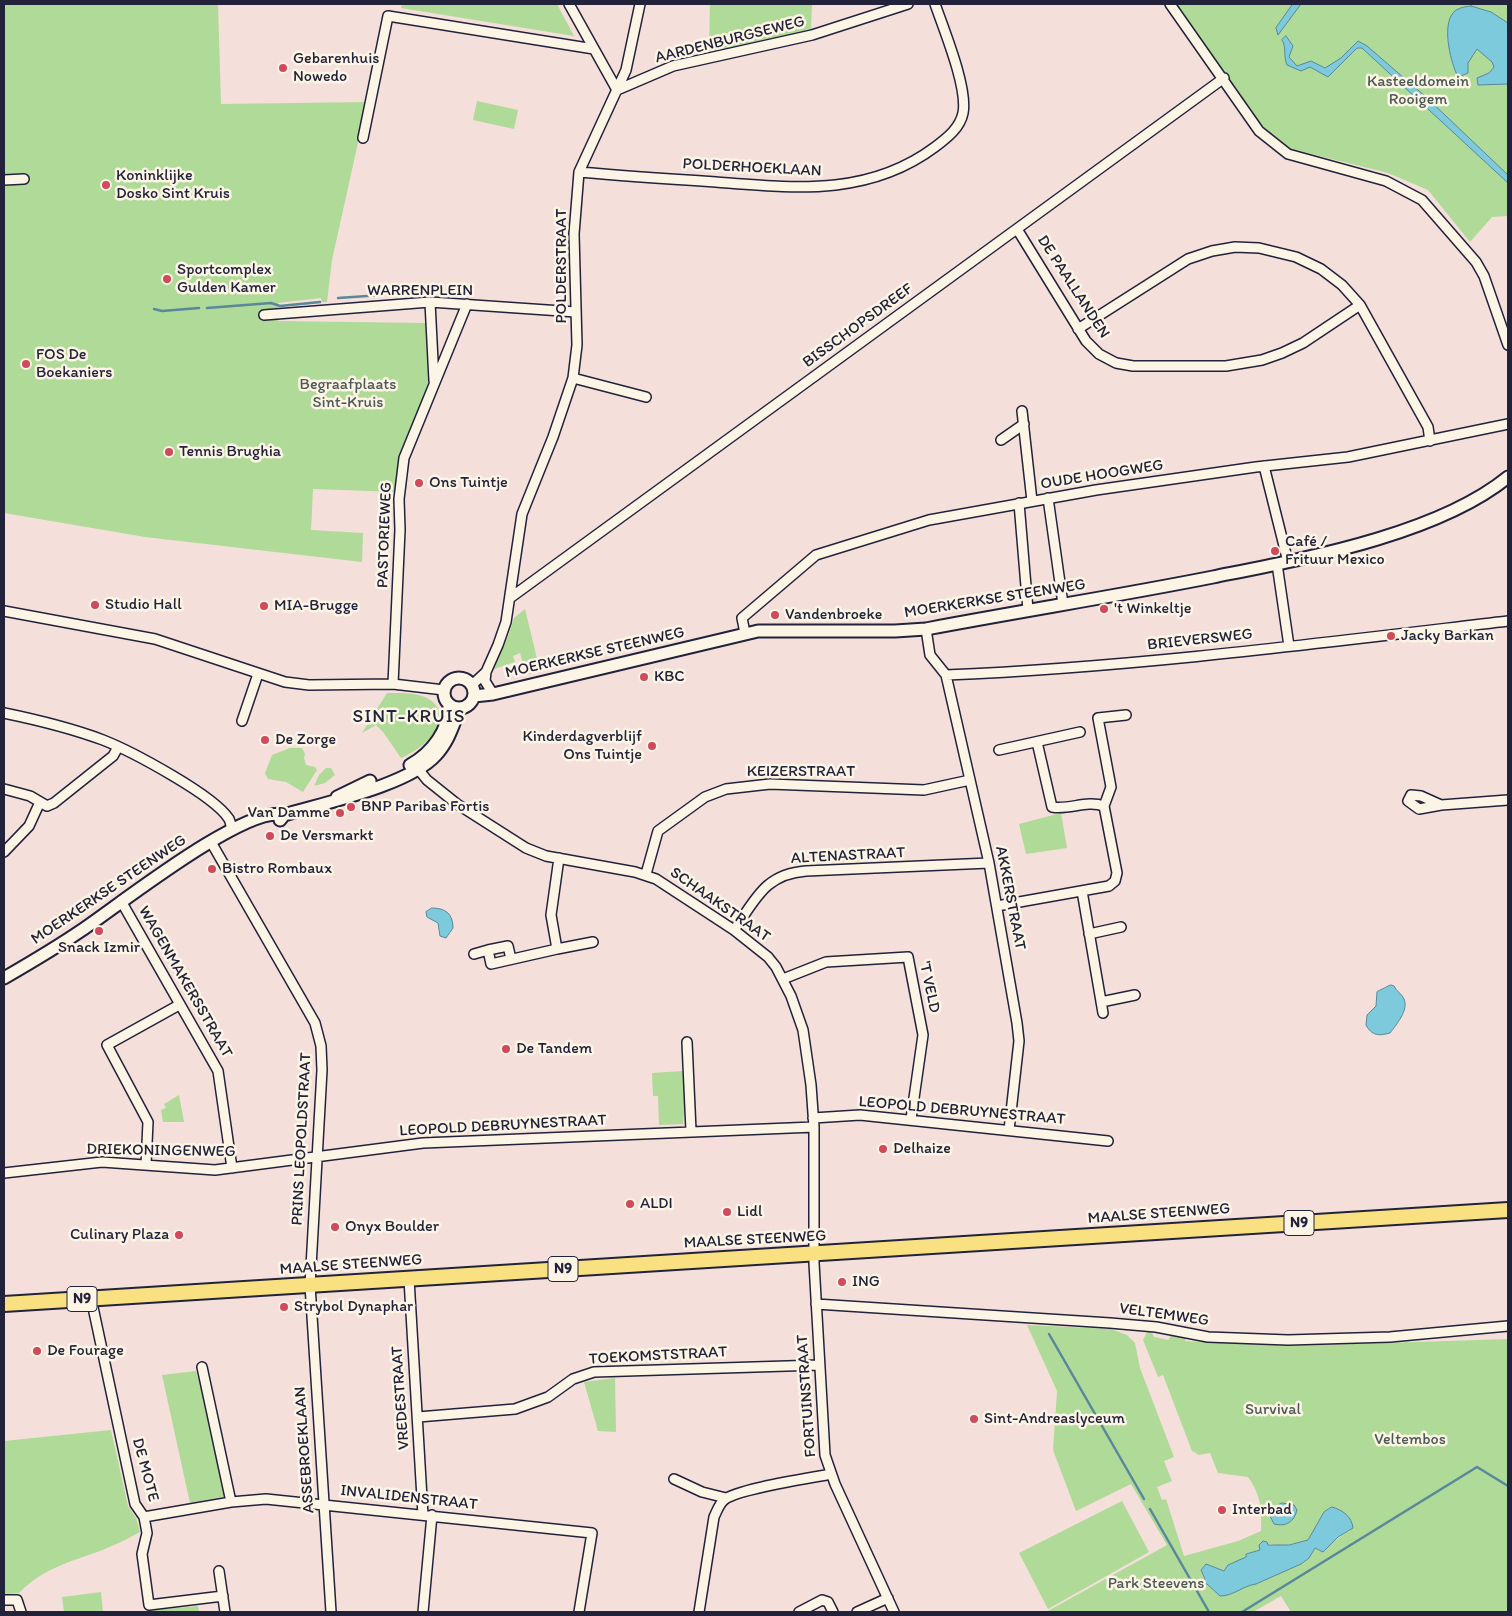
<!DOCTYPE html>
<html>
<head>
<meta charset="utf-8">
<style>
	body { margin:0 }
	#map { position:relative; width:1512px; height:1616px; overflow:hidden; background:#f4dfdb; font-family:Itim,sans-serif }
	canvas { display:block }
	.frame { position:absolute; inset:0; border:5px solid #22223b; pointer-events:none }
</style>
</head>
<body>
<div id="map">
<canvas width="1512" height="1616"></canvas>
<div class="frame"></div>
</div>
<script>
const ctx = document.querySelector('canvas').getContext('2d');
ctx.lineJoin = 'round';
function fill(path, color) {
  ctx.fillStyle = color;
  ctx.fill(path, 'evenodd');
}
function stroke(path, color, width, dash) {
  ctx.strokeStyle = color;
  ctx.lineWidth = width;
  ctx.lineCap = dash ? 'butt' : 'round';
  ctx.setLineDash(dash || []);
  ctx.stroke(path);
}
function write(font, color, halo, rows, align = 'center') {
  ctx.font = font + ' Itim,sans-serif';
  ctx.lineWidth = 5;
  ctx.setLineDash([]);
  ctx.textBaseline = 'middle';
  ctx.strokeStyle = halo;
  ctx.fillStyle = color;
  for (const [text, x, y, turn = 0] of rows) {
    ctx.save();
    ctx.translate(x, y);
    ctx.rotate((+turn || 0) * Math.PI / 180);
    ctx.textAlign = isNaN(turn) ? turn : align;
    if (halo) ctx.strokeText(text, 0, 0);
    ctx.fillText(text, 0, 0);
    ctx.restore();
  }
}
fill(new Path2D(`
	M4,4H218L221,104L367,102L332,260L327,302H322L321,298L278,303V321L426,323L428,388L399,461L398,492L313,489L311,530L363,533L362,562L145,537L4,513Z
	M402,4H557L574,36L401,8Z
	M710,4H812L811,30L715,51L709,49Z
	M1177,4H1508V216L1492,217L1470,242L1428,190L1388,173L1291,149L1273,137L1257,120Z
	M477,101L518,110L514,129L473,120Z
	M525,609L540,671L526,675L520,653L513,656L515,662L494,669L509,634L514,618Z
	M387,693C405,693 434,691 440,714C439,736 419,750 401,758L383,732L376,725L362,733Z
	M290,748H302L305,754L304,758L306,765L315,767L317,770L303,792L286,782L268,779L265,773L272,755Z
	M326,768H331L335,775L325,783L314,786L319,775Z
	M1061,813L1067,848L1026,854L1019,824Z
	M682,1071C687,1091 685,1105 683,1124L659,1125L658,1096H653L652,1073Z
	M179,1095L184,1122H163L161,1110L166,1108L164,1104Z
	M1027,1325L1111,1329L1127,1335L1135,1343L1140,1368L1174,1457L1164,1461L1172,1481L1157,1487L1162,1500L1166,1499L1184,1556L1238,1541L1261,1531C1262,1510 1261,1495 1248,1477L1218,1473L1210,1453L1199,1455L1192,1451L1163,1375L1158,1377L1143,1340L1147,1332L1151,1331L1154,1337L1169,1340L1171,1332L1187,1336L1185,1341L1289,1346L1508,1339V1612H1291L1281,1596L1253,1612H1046L1167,1545L1131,1484L1076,1511L1053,1450L1057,1391ZM1332,1507L1346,1514L1350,1531C1338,1536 1331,1546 1320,1551L1315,1548L1309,1558L1301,1564L1255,1584C1242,1586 1234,1596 1220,1596L1207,1584L1201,1570L1206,1564L1224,1571L1247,1557L1246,1554L1260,1550L1262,1543L1283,1546L1308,1540L1324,1512Z
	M196,1371L198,1378L202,1381L227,1496L190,1503L162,1375Z
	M615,1378L616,1432L598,1431L584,1382Z
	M111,1430L128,1506L136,1518L140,1532C129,1538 117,1544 105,1549C74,1561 44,1567 19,1593L4,1594V1441Z
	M1122,1501L1149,1552L1048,1609L1019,1553Z
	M101,1592L103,1612H64L62,1597Z
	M198,1606L199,1612H154V1610Z`), '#b0da98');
const water = new Path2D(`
	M1293,4H1301L1278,35L1276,28Z
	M1471,6L1491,12L1508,23V84L1478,85L1477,78L1489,73L1494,67L1492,62L1477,49L1468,63V73L1458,77C1451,63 1443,31 1451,16C1455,8 1463,7 1471,6Z
	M1286,36L1293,46L1289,57L1297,66L1311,61L1325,68L1341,58L1358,41L1367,46L1426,97L1508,175V183L1362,48H1357L1328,77L1310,67L1301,71L1287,65C1283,56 1287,48 1282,40Z
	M432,908C446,908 453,914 453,928L446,938L440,936L438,923L427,917L426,912Z
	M1391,985L1394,986C1396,991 1402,994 1404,999C1409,1010 1396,1025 1390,1033C1379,1036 1372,1036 1366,1025L1367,1015L1376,1006L1377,992Z
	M1282,1503L1294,1505L1297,1510C1294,1522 1286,1527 1274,1524L1270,1516L1272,1509Z
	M1332,1507C1343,1510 1352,1517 1353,1528L1338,1537L1323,1552L1315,1548L1309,1558L1301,1564L1256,1584C1242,1586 1234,1596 1220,1596L1207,1584H1204L1205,1579L1201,1570L1206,1564L1224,1571L1228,1565L1246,1557V1554L1260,1550L1259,1545L1263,1541L1267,1542L1268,1545H1289L1308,1540L1324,1512Z`);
fill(water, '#7ecadd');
stroke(water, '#59879c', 1);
stroke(new Path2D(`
	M338,298L382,295
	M207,308L271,303L280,306L320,302
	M154,309L162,311L199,308
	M1049,1334L1144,1499
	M1150,1509L1209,1612
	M1242,1612L1477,1467L1508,1486`), '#59879c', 2.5);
const minor = new Path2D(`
	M569,4L617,90
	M1170,4L1259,131L1288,154L1386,181L1422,200L1476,262L1484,276L1508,345
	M617,90L673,66L812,35L908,4
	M363,138L388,16L594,49
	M579,172C625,176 670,179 716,182C794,188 868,197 935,147C947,138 960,128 963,113C968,88 944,30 935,4
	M4,180L24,179
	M1017,229L1086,341L1099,354L1116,363L1133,366H1226L1262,360L1282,353L1303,343L1360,305
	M430,302L434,381
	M264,315L430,302L576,312
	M1078,329L1188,259L1212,251L1235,247L1259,248L1296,257L1321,269L1342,285L1360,305L1428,427L1430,441
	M573,378L646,397
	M1022,411L1032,501
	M1001,440L1024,424
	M1264,466L1288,562
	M1048,498L1063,604
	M1019,503L1028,610
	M1277,564L1289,646
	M510,598L1224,78
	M4,611L155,639L285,682L309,685L393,684L444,690
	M926,629L930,655L946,675C1134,667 1321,643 1508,621
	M745,633L742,618L816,555L929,520L1096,490L1256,467L1348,457L1508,424
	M486,672L485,681L493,694
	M946,675L989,863L1017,1023L1019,1041L1009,1130
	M393,684L400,530L399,499L404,458L467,304
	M472,685L486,672L498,645L506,622L522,514L553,437L573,378L577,345L574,234L579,172L626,70L640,4
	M4,713C38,720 71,728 103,740C131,751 214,795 229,819C231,823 231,827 232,830
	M242,721L258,674
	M1037,742L1052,807C1070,810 1086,800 1104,806
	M999,750L1080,732
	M414,764L427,780L457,804L526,848L546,856L635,872L656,879L734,930L768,957L776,967L791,996L803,1030L811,1085L814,1127V1263L825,1455L835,1484L894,1612
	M4,789L30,796L47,806L54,803L113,756L118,747
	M1441,805L1421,796L1411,795L1408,801L1419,809L1441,805L1508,800
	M211,842L315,1023L321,1046L322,1070L310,1285L331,1612
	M4,852L29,826L40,802
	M646,874L658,831L705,797L726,789L770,784L924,790L970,780
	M1082,891L1103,1013
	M121,901L218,1071L232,1168
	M997,906L1109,886L1115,881L1117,873L1104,806L1111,787L1098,718L1126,715
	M734,930C756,899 765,874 806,871L989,863
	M1089,934L1121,927
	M557,949L593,942
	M474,954L488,950
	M511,959L508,946L488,950L491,964L557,949L551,915L559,858
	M783,979L826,962L908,957L923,1035L911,1119
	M1101,1002L1135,995
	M687,1042L691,1131
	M813,1118L860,1115L1108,1141
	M146,1165L148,1122L107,1045L179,1005
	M4,1173L102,1162L215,1170L423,1143L814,1127
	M409,1279L423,1515
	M91,1298L135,1504L144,1517L147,1533L142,1554L149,1605L223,1596
	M816,1304L1110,1323L1156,1327L1208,1337L1288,1340L1390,1337L1508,1326
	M202,1367L231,1502
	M418,1417L515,1409L548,1397L573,1379L594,1372L819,1365
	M674,1479L702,1492L726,1498
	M144,1517L231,1502L266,1499L592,1533L579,1612
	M219,1571L225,1612
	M4,1600H17L21,1612
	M423,1612L432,1515
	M699,1612L714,1517C717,1511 719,1504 724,1500C736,1489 811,1478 831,1474
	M799,1612L822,1600L828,1602L833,1612
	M857,1612L888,1598`);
const tertiary = new Path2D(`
	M444 693a15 15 0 1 1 30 0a15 15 0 1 1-30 0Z
	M474,696L493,694L758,631H895L926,629C1021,611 1117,596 1213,577C1302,559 1437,535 1508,477
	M410,765C432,753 450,729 449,704
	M337,797L370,781
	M280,820L284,815C324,803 409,785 436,755C449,741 453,725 460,708
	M4,978C30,963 57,947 82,930C118,906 246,804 284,815`);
const primary = new Path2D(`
	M4,1304L1508,1210`);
stroke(minor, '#22223b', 12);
stroke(tertiary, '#22223b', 15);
stroke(primary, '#22223b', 18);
stroke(minor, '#fcf5e5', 9);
stroke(tertiary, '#fcf5e5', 11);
stroke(primary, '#f9e181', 14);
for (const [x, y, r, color] of [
	[283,68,5,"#d1495b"],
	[106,185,5,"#d1495b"],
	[167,279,5,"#d1495b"],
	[26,364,5,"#d1495b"],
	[169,452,5,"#d1495b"],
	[419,483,5,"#d1495b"],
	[1275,551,5,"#d1495b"],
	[95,605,5,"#d1495b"],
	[264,606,5,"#d1495b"],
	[1104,609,5,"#d1495b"],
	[775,615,5,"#d1495b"],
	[1391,636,5,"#d1495b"],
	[644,677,5,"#d1495b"],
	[265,740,5,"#d1495b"],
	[652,746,5,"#d1495b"],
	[351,807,5,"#d1495b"],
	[340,813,5,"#d1495b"],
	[270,836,5,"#d1495b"],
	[212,869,5,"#d1495b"],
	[99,931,5,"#d1495b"],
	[506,1049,5,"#d1495b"],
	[883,1149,5,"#d1495b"],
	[630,1204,5,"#d1495b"],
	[727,1212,5,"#d1495b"],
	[335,1227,5,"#d1495b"],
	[179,1235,5,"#d1495b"],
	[842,1282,5,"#d1495b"],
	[284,1307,5,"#d1495b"],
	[37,1351,5,"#d1495b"],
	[974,1419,5,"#d1495b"],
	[1222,1510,5,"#d1495b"]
]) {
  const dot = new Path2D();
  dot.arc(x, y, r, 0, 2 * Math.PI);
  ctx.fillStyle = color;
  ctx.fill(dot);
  stroke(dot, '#fcf5e5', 2);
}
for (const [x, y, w] of [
	[1299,1223,30],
	[563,1269,30],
	[82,1299,30]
]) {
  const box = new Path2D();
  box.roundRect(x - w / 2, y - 12.5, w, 25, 4);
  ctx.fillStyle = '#fcf5e5';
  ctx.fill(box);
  stroke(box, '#22223b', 1);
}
write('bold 15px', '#22223b', null, [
	["N9",1299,1223],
	["N9",563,1269],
	["N9",82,1299]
]);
write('16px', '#22223b', '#fcf5e5', [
	["AARDENBURGSEWEG",730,40,-14],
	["POLDERHOEKLAAN",752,168,3],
	["POLDERSTRAAT",562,266,-90],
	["DE PAALLANDEN",1073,287,57],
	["WARRENPLEIN",420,291],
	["BISSCHOPSDREEF",858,326,-36],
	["OUDE HOOGWEG",1102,475,-9],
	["PASTORIEWEG",385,535,-88],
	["MOERKERKSE STEENWEG",995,599,-9],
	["BRIEVERSWEG",1200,640,-6],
	["MOERKERKSE STEENWEG",595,653,-13],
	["KEIZERSTRAAT",801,772],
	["ALTENASTRAAT",848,856,-3],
	["MOERKERKSE STEENWEG",109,890,-34],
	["AKKERSTRAAT",1010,898,79],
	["SCHAAKSTRAAT",720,905,35],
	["WAGENMAKERSSTRAAT",185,982,60],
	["'T VELD",929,987,78],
	["LEOPOLD DEBRUYNESTRAAT",962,1111,5],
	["LEOPOLD DEBRUYNESTRAAT",503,1126,-3],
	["PRINS LEOPOLDSTRAAT",302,1139,-87],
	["DRIEKONINGENWEG",161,1151,1],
	["MAALSE STEENWEG",1159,1214,-4],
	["MAALSE STEENWEG",755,1240,-3],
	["MAALSE STEENWEG",351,1265,-4],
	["VELTEMWEG",1164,1315,8],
	["TOEKOMSTSTRAAT",658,1356,-3],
	["FORTUINSTRAAT",807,1396,-94],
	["VREDESTRAAT",401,1398,-94],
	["ASSEBROEKLAAN",305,1450,-94],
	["DE MOTE",145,1470,75],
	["INVALIDENSTRAAT",409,1498,6]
]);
write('16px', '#22223b', '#fcf5e5', [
	["Gebarenhuis",293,59],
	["Nowedo",293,77],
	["Koninklijke",116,176],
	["Dosko Sint Kruis",116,194],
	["Sportcomplex",177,270],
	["Gulden Kamer",177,288],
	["FOS De",36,355],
	["Boekaniers",36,373],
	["Tennis Brughia",179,452],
	["Ons Tuintje",429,483],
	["Café /",1285,542],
	["Frituur Mexico",1285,560],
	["Studio Hall",105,605],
	["MIA-Brugge",274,606],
	["'t Winkeltje",1114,609],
	["Vandenbroeke",785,615],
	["Jacky Barkan",1401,636],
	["KBC",654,677],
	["Kinderdagverblijf",642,737,"right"],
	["Ons Tuintje",642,755,"right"],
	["De Zorge",275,740],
	["BNP Paribas Fortis",361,807],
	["Van Damme",330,813,"right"],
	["De Versmarkt",280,836],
	["Bistro Rombaux",222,869],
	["Snack Izmir",99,948,"center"],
	["De Tandem",516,1049],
	["Delhaize",893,1149],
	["ALDI",640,1204],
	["Lidl",737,1212],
	["Onyx Boulder",345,1227],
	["Culinary Plaza",169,1235,"right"],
	["ING",852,1282],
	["Strybol Dynaphar",294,1307],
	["De Fourage",47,1351],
	["Sint-Andreaslyceum",984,1419],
	["Interbad",1232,1510]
], 'left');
write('16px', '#4d5957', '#fcf5e5', [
	["Kasteeldomein",1418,82],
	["Rooigem",1418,100],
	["Begraafplaats",348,385],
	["Sint-Kruis",348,403],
	["Survival",1273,1410],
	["Veltembos",1410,1440],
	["Park Steevens",1156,1584]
]);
ctx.letterSpacing = '1px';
write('19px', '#22223b', '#fcf5e5', [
	["SINT-KRUIS",409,717]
]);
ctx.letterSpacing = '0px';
</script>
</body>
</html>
